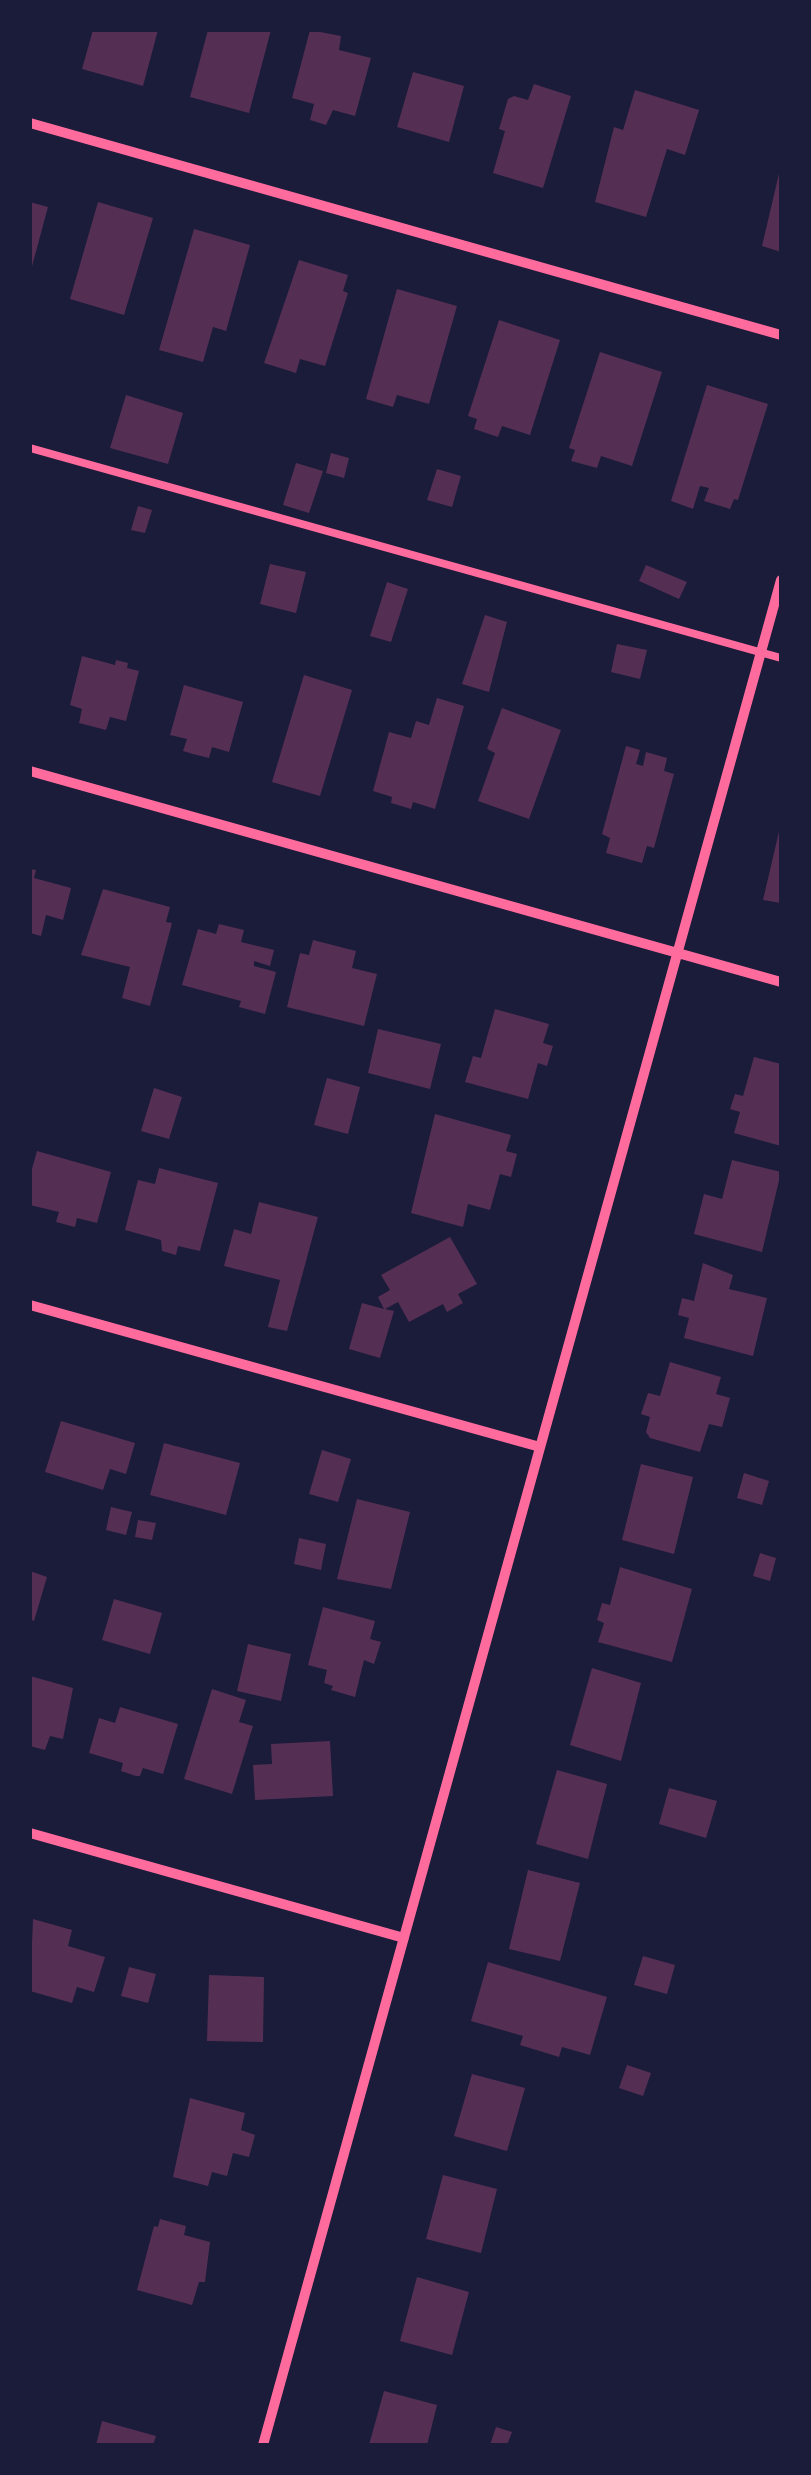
<!DOCTYPE html>
<html>
<head>
<meta charset="utf-8">
<style>
	body { margin:0 }
	#map { position:relative; width:811px; height:2475px; overflow:hidden; background:#1b1b3a; font-family:"Exo 2",sans-serif }
	canvas { display:block }
	.frame { position:absolute; inset:0; border:32px solid #1b1b3a; pointer-events:none }
</style>
</head>
<body>
<div id="map">
<canvas width="811" height="2475"></canvas>
<div class="frame"></div>
</div>
<script>
const ctx = document.querySelector('canvas').getContext('2d');
ctx.lineJoin = 'round';
function fill(path, color) {
  ctx.fillStyle = color;
  ctx.fill(path, 'evenodd');
}
function stroke(path, color, width, dash) {
  ctx.strokeStyle = color;
  ctx.lineWidth = width;
  ctx.lineCap = dash ? 'butt' : 'round';
  ctx.setLineDash(dash || []);
  ctx.stroke(path);
}
fill(new Path2D(`
	M93,30H158L143,86L82,69Z
	M208,30H271L249,113L190,97Z
	M310,30L341,36L339,50L371,58L355,116L333,110L326,125L310,120L314,104L292,98Z
	M413,72L464,86L449,142L397,127Z
	M534,84L571,96L543,188L493,173L505,131L499,129L508,99L514,96L528,100Z
	M635,90L699,110L685,155L667,149L646,217L595,202L614,127L623,130Z
	M781,165V252L762,246Z
	M30,202L48,207L31,270L30,269Z
	M98,202L153,218L124,315L70,299Z
	M194,229L250,245L226,331L213,327L203,362L159,350Z
	M299,260L348,275L343,291L348,293L325,366L300,359L296,373L264,363Z
	M397,289L457,306L429,404L397,395L393,407L366,399Z
	M499,320L560,340L530,435L502,426L498,437L474,429L477,419L468,416Z
	M600,352L662,372L632,466L601,456L597,468L571,461L575,450L569,448Z
	M707,385L768,404L738,500L734,499L730,509L704,501L709,488L700,486L693,509L671,501Z
	M126,395L183,413L168,464L110,448Z
	M331,453L349,458L344,478L326,473Z
	M296,463L323,471L309,513L283,505Z
	M437,469L461,476L452,507L427,500Z
	M138,506L152,510L145,533L131,530Z
	M270,564L306,572L296,613L260,604Z
	M646,565L687,582L679,599L639,581Z
	M387,582L408,589L391,642L370,636Z
	M485,615L507,622L489,692L462,684Z
	M617,644L647,650L640,679L611,672Z
	M82,656L115,665L116,660L128,663L127,668L139,671L126,721L110,717L106,730L79,723L82,709L70,705Z
	M304,675L352,690L320,796L272,782Z
	M184,685L243,702L229,752L212,747L209,758L193,754L183,751L187,739L170,735Z
	M437,698L464,706L435,809L413,802L411,809L391,803L392,797L373,791L389,732L411,738L416,721L429,725Z
	M502,708L561,730L529,819L478,801L495,753L487,749Z
	M626,746L640,750L636,764L643,766L646,752L667,758L664,771L674,774L654,848L647,846L642,863L606,853L610,838L602,834Z
	M781,823V903L763,900Z
	M30,869L36,870L34,878L71,888L63,920L46,915L41,936L30,933Z
	M103,889L170,907L166,922L172,923L150,1006L122,998L130,967L81,955Z
	M219,924L244,930L241,942L274,950L270,966L254,961V966L276,972L265,1014L239,1007L241,1001L182,985L198,929L216,934Z
	M313,940L356,951L352,968L377,974L364,1026L287,1007L300,953L309,955Z
	M495,1009L549,1024L543,1043L553,1046L547,1066L538,1063L528,1099L465,1082L473,1056L481,1058Z
	M378,1029L441,1044L430,1089L368,1073Z
	M754,1057L781,1064V1146L734,1133L740,1112L730,1109L735,1094L743,1096Z
	M327,1078L360,1087L348,1134L314,1125Z
	M154,1088L182,1097L169,1139L141,1131Z
	M435,1114L511,1135L506,1151L517,1154L511,1177L500,1174L490,1210L468,1204L463,1227L411,1213Z
	M37,1151L111,1172L97,1223L77,1218L75,1227L56,1222L59,1212L30,1205V1176Z
	M732,1160L781,1172L762,1252L694,1234L704,1194L722,1199Z
	M159,1168L218,1183L200,1251L178,1246L176,1255L162,1251L161,1240L125,1230L138,1180L155,1184Z
	M259,1202L318,1217L287,1331L268,1327L280,1280L224,1266L234,1229L251,1234Z
	M450,1237L477,1284L458,1294L463,1303L447,1312L443,1304L409,1322L398,1302L385,1309L394,1311L380,1358L349,1349L362,1303L384,1309L378,1297L390,1290L381,1275Z
	M703,1263L733,1275L729,1289L767,1298L753,1356L684,1338L689,1318L678,1315L682,1298L694,1301Z
	M670,1362L721,1377L716,1394L730,1398L722,1427L709,1424L700,1452L650,1438L646,1432L650,1417L641,1414L648,1393L660,1396Z
	M61,1421L135,1443L126,1474L110,1469L103,1490L45,1472Z
	M164,1443L240,1463L226,1515L150,1495Z
	M322,1450L351,1459L338,1502L309,1494Z
	M641,1464L693,1477L674,1554L622,1540Z
	M744,1473L769,1481L762,1505L737,1498Z
	M357,1499L410,1512L391,1589L337,1579Z
	M111,1507L132,1512L126,1535L106,1530Z
	M138,1520L156,1523L152,1540L135,1537Z
	M299,1538L326,1544L321,1570L294,1564Z
	M760,1553L776,1558L770,1581L753,1576Z
	M620,1567L692,1589L672,1662L598,1642L604,1623L597,1620L602,1603L610,1605Z
	M30,1571L47,1577L34,1621L30,1619Z
	M114,1599L162,1613L150,1654L102,1640Z
	M323,1607L375,1621L370,1639L381,1642L374,1664L364,1660L355,1697L331,1690L333,1686L324,1683L327,1670L308,1665Z
	M248,1644L291,1654L281,1701L237,1691Z
	M592,1668L641,1683L621,1761L570,1745Z
	M30,1676L73,1688L63,1739L50,1736L45,1750L30,1746Z
	M212,1689L246,1700L239,1722L253,1726L232,1794L184,1779Z
	M120,1707L178,1724L163,1774L143,1768L140,1776H136L121,1771L123,1763L89,1753L99,1718L115,1723Z
	M330,1741L333,1796L255,1800L253,1765L272,1764L271,1744Z
	M557,1770L607,1784L588,1859L536,1844Z
	M669,1788L717,1801L706,1838L659,1824Z
	M528,1870L580,1883L560,1961L509,1949Z
	M33,1919L72,1930L68,1946L105,1957L94,1992L77,1987L72,2003L30,1991Z
	M643,1956L675,1965L667,1994L634,1985Z
	M488,1962L607,1997L590,2055L562,2047L559,2057L520,2045L523,2036L471,2021Z
	M129,1967L156,1974L148,2003L121,1996Z
	M209,1975L264,1977L263,2042L207,2041Z
	M627,2065L651,2073L643,2096L619,2088Z
	M472,2074L525,2088L507,2151L454,2136Z
	M190,2098L245,2113L241,2130L255,2135L249,2157L233,2153L227,2176L212,2172L208,2186L173,2177Z
	M443,2175L497,2189L481,2253L426,2239Z
	M160,2219L186,2226L184,2235L210,2242L205,2282H199L192,2305L137,2290L154,2226L158,2227Z
	M417,2277L469,2292L452,2355L400,2341Z
	M384,2391L437,2405L427,2445H369Z
	M102,2421L156,2436L153,2445H96Z
	M496,2427L512,2432L507,2445H490Z`), '#542f53');
stroke(new Path2D(`
	M30,448L781,658`), '#ff6b9d', 8);
stroke(new Path2D(`
	M30,123L781,335
	M30,771L781,982
	M30,1305L540,1447
	M30,1833L404,1938
	M263,2445L781,580`), '#ff6b9d', 10);
</script>
</body>
</html>
